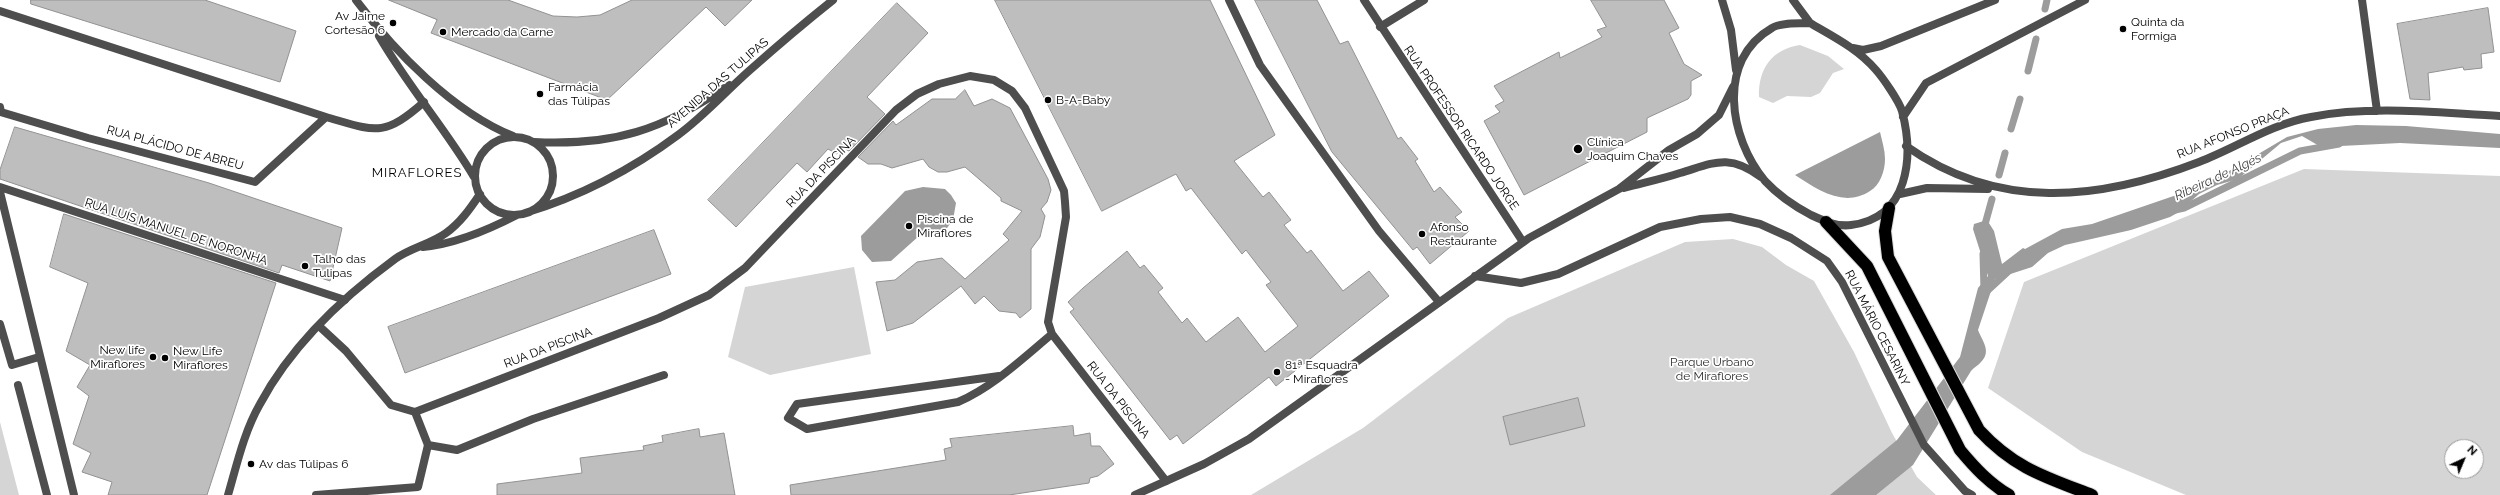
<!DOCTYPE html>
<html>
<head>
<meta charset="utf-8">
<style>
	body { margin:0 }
	#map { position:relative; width:2500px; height:495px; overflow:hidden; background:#fff; font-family:Raleway,sans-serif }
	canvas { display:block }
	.north { position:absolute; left:2444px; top:439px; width:40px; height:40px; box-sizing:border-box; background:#fff; border:1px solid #999; border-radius:50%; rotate:44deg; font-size:11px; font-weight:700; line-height:16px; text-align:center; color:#000 }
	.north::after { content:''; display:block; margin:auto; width:14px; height:18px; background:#000; clip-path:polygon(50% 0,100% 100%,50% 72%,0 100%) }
</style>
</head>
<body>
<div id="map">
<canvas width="2500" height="495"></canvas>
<div class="north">N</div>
</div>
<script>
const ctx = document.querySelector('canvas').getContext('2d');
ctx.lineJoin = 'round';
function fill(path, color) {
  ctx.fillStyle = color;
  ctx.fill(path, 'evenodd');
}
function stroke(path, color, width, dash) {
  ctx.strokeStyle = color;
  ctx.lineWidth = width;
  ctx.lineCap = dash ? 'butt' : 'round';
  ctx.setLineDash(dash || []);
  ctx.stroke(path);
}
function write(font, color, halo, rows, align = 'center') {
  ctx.font = font + ' Raleway,sans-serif';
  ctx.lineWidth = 3.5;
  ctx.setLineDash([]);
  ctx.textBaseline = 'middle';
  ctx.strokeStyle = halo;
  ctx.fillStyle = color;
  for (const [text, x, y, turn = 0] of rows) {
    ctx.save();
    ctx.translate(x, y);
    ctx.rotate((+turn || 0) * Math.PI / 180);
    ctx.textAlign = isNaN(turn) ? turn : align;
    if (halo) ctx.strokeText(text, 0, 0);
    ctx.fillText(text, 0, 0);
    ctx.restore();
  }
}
fill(new Path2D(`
	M1800,45L1828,56L1844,69L1833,73L1820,93L1811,97L1787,96L1773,103L1759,97C1758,69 1772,49 1800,45Z
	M2304,169L2500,176V495H2186L2082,452L1988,388L2024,282ZM2452,447H2476V471H2452Z
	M1733,239L1762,247L1786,265L1814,281L1854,352L1892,433L1917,477L1936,495H1251L1363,428L1508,318L1685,242Z
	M854,267L871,354L770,375L728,357L745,287Z
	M0,422L19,495H0Z`), '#d5d5d5');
fill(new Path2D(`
	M2356,125L2406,126L2500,134V148L2400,143L2321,147L2302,136L2281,143L2238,179L2217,185L2199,194L2179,212L2170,217L2131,230L2065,245L2048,253L2032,267L1995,279L1978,330C1982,341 1992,351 1981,362C1978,366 1974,367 1971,371L1913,465L1876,495H1830L1897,440L1960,357L1978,288L1988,276L1973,229L1974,224L1987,220L1994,231L2002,264L2023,248L2025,249L2062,229L2092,224L2194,189L2233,169L2287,137L2318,129Z
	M1880,132C1882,141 1885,150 1885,159C1885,171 1880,185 1870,191C1844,208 1818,190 1795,175Z
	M923,187L945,189L951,195L956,203L953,220L947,228L919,236L891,261L872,262L862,250L861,236L905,191Z`), '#9c9c9c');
stroke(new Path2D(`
	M2045,9L2047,0
	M2028,71L2036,39
	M2011,129L2020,99
	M1999,175L2005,153
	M2175,210L2184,208L2300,151L2339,144
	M1984,228L1992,199
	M1983,254L1984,290
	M1984,294L2010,270`), '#9c9c9c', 7);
const building = new Path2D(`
	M31,0H205L296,31L280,82L31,4Z
	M389,0H508L553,16L577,17L600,15L632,0H752L725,26L706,7L607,100L431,33L437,20Z
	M995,0H1210L1275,135L1234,161L1263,197L1269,192L1291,220L1284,225L1307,253L1311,250L1343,291L1369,271L1389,296L1276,386L1269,377L1183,444L1177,435L1170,440L1070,312L1074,309L1068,302L1083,288L1127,251L1140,268L1144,265L1163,288L1158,292L1182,323L1187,318L1206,342L1238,317L1265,352L1298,326L1266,285L1271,282L1259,267L1246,250L1242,254L1191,188L1186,191L1176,174L1102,211Z
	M1255,0H1317L1340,44L1348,41L1398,139L1401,137L1418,159L1415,161L1434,192L1440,187L1462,212L1455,217L1469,231L1430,264L1417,247L1413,250L1332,152Z
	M1591,0H1664L1679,28L1669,33L1684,64L1702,75L1691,81V95L1688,99L1647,118V132L1524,195L1484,121L1500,112L1495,106L1504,101L1494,86L1559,52L1560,58L1602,37L1597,30L1606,27Z
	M897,3L928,33L867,97L885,114L849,151L843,148L837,154L828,149L807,172L797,163L736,227L708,200Z
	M2488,8L2494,52L2481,54L2482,68L2464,70L2463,67L2428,73L2430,100L2410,99L2397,24Z
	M965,90L974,106L992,99L1010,108L1048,179L1051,190L1047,202L1041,209L1045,216L1040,237L1031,249V309L1020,318L1016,313L999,311L984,296L975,304L961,286L913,323L887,331L876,282L895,280L917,262L942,258L965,279L1009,240L1003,234L1022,211L1001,201V198L965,167L947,172H938L929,167L923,159L892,168L881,164H868L858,157L893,121L896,125L932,99H955Z
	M15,127L209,183L342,228L330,281L282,265L279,273L0,179V170Z
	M64,214L276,283L207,495H108L112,482L82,472L91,453L73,444L89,396L77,387L90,365L66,351L88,283L50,267Z
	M654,230L671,274L405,373L388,327Z
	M1578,398L1585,426L1510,445L1503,417Z
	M1073,426L1074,436L1090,433L1091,446H1100L1114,464L1098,476L1090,478L1089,483L1009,495H791L790,485L946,460L944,449L952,447L950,439Z
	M699,429L700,437L724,433L735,495H497V484L582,473L580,458L644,450L643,446L663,442L662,436Z`);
fill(building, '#bebebe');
stroke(building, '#929292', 1);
const motorway = new Path2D(`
	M1889,208L1885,231L1888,257L1979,430C2014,468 2045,477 2092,495
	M1826,222L1867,266L1960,450C1975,468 1989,483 2009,495`);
stroke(motorway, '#dbdbdb', 14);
stroke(new Path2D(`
	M1229,0L1260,65L1379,231L1439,302
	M316,495L418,487L428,445`), '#4e4e4e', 8);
stroke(new Path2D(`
	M1364,0L1523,242
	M2362,0L2377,111
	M0,11L326,117
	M1380,27L1424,0
	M0,107L1,112L88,138L255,182L326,117C375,131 383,138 424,102
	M1906,146C1998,211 2098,201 2199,162C2236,148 2271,124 2311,117C2373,105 2438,113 2500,116
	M0,187L345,300
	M0,192L74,495
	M1900,194L1927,188L1988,189
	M1475,276L1521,283L1558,274L1660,227L1701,219L1730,217L1760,224L1791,238L1827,261L1842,282L1924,445L1965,491L1972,495
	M0,324L12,365L39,357
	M319,326L346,351L391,405L415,412L659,318L709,295L745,268L896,110L917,94L939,84L970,76L994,80L1012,91L1025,108L1064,191L1065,202L1066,217L1048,322L1052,334L1166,481
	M999,376L797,404L788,418L807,429L958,402C993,387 1023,358 1052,334
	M18,385L47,495
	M415,412L428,445L457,450L533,419L664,375`), '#4e4e4e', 8);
stroke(new Path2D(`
	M356,0C394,51 453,112 513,136
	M1722,0L1731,30L1736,70
	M1793,0L1810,23
	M1810,23C1834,37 1858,49 1876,70C1883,78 1899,101 1902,111C1914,157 1909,218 1851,225C1837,227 1824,221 1811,215C1794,206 1778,195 1765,181C1729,138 1716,60 1772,28C1781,22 1800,24 1810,23Z
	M379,36C407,85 445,128 474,177
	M1853,48L1863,50L1881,46L1995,0
	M1903,117L1926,83L2085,0
	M475 176a39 39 0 1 1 78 0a39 39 0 1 1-78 0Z
	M534,142C614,146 663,130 729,85
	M1624,188C1642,183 1662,179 1680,173C1714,163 1729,153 1761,177
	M525,213C581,196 631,170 678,135C704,116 725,92 750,70C777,46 804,23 833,0
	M423,247C456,244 488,230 517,215
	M228,495C237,464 244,432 260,404C291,346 343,297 395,259C410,248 431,244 446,233C460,223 470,209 480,194
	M1135,495L1204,464L1249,439L1529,238L1619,189L1669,150L1697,134L1719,115L1733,87`), '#4e4e4e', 8);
stroke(motorway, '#000', 12);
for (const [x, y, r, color] of [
	[393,23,4,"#000"],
	[2123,29,4,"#000"],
	[443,32,4,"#000"],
	[540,94,4,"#000"],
	[1048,100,4,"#000"],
	[1578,149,5,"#000"],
	[909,226,4,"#000"],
	[1422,234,4,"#000"],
	[305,266,4,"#000"],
	[153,357,4,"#000"],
	[165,358,4,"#000"],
	[1277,372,4,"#000"],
	[251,464,4,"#000"]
]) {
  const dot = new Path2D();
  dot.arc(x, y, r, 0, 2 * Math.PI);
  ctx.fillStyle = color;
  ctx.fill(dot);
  stroke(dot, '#fff', 1.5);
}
write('12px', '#000', '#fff', [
	["Av Jaime",385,16,"right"],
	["Cortesão 6",385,30,"right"],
	["Quinta da",2131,22],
	["Formiga",2131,36],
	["Mercado da Carne",451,32],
	["Farmácia",548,87],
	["das Túlipas",548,101],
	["B-A-Baby",1056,100],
	["Clínica",1587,142],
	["Joaquim Chaves",1587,156],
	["Piscina de",917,219],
	["Miraflores",917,233],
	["Afonso",1430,227],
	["Restaurante",1430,241],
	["Talho das",313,259],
	["Tulipas",313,273],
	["New life",145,350,"right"],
	["Miraflores",145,364,"right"],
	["New Life",173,351],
	["Miraflores",173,365],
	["81ª Esquadra",1285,365],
	["- Miraflores",1285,379],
	["Av das Túlipas 6",259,464]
], 'left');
write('12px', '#000', '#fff', [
	["AVENIDA DAS TULIPAS",718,83,-41],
	["RUA PROFESSOR RICARDO JORGE",1461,128,56],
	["RUA AFONSO PRAÇA",2233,133,-22],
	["RUA PLÁCIDO DE ABREU",175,148,15],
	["RUA DA PISCINA",821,172,-46],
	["RUA LUÍS MANUEL DE NORONHA",176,232,18],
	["RUA MÁRIO CESARINY",1877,328,63],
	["RUA DA PISCINA",548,348,-21],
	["RUA DA PISCINA",1118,400,52]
]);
write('12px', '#2c2c2c', '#fff', [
	["Parque Urbano",1712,362],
	["de Miraflores",1712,376]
]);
ctx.letterSpacing = '1px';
write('13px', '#000', '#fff', [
	["MIRAFLORES",417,173]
]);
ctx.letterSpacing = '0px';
write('italic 13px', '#3d3d3d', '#fff', [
	["Ribeira de Algés",2218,177,-25]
]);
</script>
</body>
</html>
